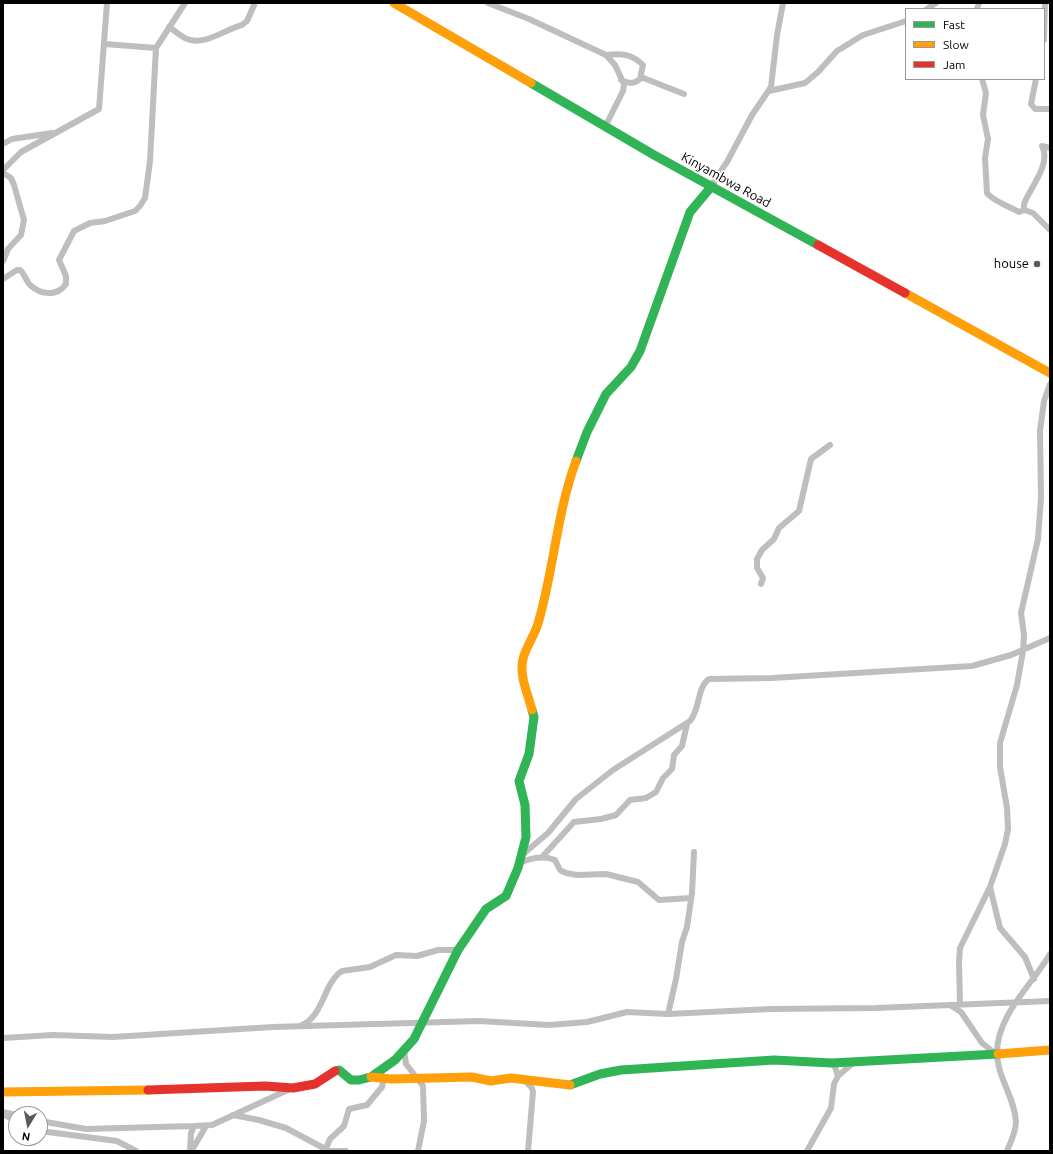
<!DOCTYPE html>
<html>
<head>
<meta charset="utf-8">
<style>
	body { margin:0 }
	#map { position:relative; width:1053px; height:1154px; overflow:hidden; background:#fff; font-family:Ubuntu,sans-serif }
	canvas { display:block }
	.frame { position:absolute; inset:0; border:4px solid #000; pointer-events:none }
	.legend { position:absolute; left:905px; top:8px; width:140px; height:72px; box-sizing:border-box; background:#fff; border:1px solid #999; margin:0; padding:5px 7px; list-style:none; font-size:12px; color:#000 }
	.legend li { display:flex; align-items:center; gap:8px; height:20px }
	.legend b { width:20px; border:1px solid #999 }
	.north { position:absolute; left:8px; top:1106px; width:40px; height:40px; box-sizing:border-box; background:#fff; border:1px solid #999; border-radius:50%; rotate:190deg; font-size:11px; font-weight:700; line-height:16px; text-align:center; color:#000 }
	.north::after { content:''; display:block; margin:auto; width:14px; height:18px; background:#595959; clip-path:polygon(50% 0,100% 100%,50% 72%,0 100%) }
</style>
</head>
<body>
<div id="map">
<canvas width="1053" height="1154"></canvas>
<div class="frame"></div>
<ul class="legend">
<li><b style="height:5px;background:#30b455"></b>Fast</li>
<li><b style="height:5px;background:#ff9f0a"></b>Slow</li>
<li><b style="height:5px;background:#e5322d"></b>Jam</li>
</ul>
<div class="north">N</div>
</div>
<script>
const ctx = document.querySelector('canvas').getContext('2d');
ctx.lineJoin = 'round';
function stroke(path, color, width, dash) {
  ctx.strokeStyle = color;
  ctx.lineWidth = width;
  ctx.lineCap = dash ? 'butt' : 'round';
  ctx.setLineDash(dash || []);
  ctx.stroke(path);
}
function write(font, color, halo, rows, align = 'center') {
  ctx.font = font + ' Ubuntu,sans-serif';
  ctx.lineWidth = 3.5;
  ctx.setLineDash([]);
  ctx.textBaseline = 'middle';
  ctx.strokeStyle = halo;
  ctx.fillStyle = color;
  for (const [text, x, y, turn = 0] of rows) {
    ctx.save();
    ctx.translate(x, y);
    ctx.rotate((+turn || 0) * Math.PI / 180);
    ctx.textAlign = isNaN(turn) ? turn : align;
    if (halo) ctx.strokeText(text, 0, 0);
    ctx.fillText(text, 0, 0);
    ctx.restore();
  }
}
stroke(new Path2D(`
	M488,3L529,19L606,55L615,65L624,84L623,91L605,127
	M927,9L936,3
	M977,9L979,3
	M169,27C174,30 181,37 187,39C205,46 226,29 242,25L247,21L255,3
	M1044,40L1045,3
	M105,44L156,48
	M606,55C621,53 632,54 643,65L640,79C633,85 629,83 621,80
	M641,77L684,94
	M982,79L986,93L983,115L988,139L985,158L987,193C993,201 1010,207 1019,212L1024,210
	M1036,79L1031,104L1035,109H1050
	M769,91L805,83L818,72L837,51L863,35L906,21
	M3,144L12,139L52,133
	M1050,148L1042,146C1052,164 1029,189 1024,204V210L1033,213L1050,230
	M3,170L21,152L99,109L107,3
	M3,173L11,178L14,185L24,220L21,235L8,249L3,261
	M714,189V181L727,162L752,115L771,87L777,35L783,3
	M3,279L17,270H20C25,274 26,281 30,285C41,295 57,297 66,284V276L59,260L74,231L90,223L105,221L135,211L140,206L145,198L150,161L156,48L185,3
	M761,584L763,578L757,568V559L762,550L774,539L779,528L799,511L811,459L830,445
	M522,855L548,833L576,799L613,770L690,721C700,710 697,687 709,679L772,678L972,666L1011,655L1050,638
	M542,857L574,822L601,819L616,815L630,800L646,798L656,792L663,778L672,769L674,755L682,746L687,724
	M519,863C531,858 543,855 555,860L560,870L566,873L577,875L606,874L638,882L659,900L691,898
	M990,887L1000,928L1025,957L1034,979
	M960,1004L959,962L960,948L990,887L1005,844L1008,829L1007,808L1000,767V743L1017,685L1023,651L1024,635L1021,613L1038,539L1041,498L1040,431L1044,401L1050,384
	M950,1005L961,1012L982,1043L996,1054
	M668,1014L676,979L682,942L687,927L692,893L694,852
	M300,1026C324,1017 323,983 342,971L370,967L396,955L417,956L438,950H458
	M3,1038L53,1035L113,1037L273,1027L479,1021L549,1025L587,1022L627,1012L668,1014L771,1009L876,1008L1050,1001
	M404,1050L406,1064L423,1086L424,1121L418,1151
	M838,1076L854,1062
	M524,1080L532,1088L533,1092L528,1151
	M3,1112L16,1115
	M3,1114L16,1121
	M233,1115L259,1120L286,1128L329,1151H346
	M40,1121L86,1129L194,1126
	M40,1131L117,1141L136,1151
	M192,1150L206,1126
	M190,1151L191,1133L194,1126L212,1125L290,1089
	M325,1151L330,1139L344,1126L349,1109L367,1105L382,1087L384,1078
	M807,1151L831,1108L834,1084L838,1076L835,1067L832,1063
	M1007,1151C1011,1142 1016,1131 1016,1122C1015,1098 997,1077 997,1053C997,1015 1032,985 1050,954`), '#bebebe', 6);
stroke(new Path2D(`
	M531,83L654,155L818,245
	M576,461L587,432L606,394L631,367L640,351L690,212L711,187
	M335,1071L339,1070L351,1080H359L371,1077L395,1060L414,1039L458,950L486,909L506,896L518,868L526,837L525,805L519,781L529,754L534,717L532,710
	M570,1085L600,1074L621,1070L774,1060L832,1063L998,1054`), '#30b455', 9);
stroke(new Path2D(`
	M394,3L531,83
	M905,293L1050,373
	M532,710C528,694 519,676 523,659C526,646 536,634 539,620C554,568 557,512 576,461
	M998,1054L1050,1050
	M371,1077L391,1079L472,1077L491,1081L511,1078L570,1085
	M3,1092L148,1090`), '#ff9f0a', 9);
stroke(new Path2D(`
	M818,245L905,293
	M148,1090L265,1086L293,1088L315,1084L335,1071`), '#e5322d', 9);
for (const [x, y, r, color] of [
	[1037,264,4,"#595959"]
]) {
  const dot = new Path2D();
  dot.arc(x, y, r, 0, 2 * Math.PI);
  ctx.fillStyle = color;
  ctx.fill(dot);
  stroke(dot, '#fff', 1.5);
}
write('13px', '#000', '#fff', [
	["Kinyambwa Road",726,180,29]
]);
write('13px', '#000', '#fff', [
	["house",1029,264]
], 'right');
</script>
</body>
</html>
